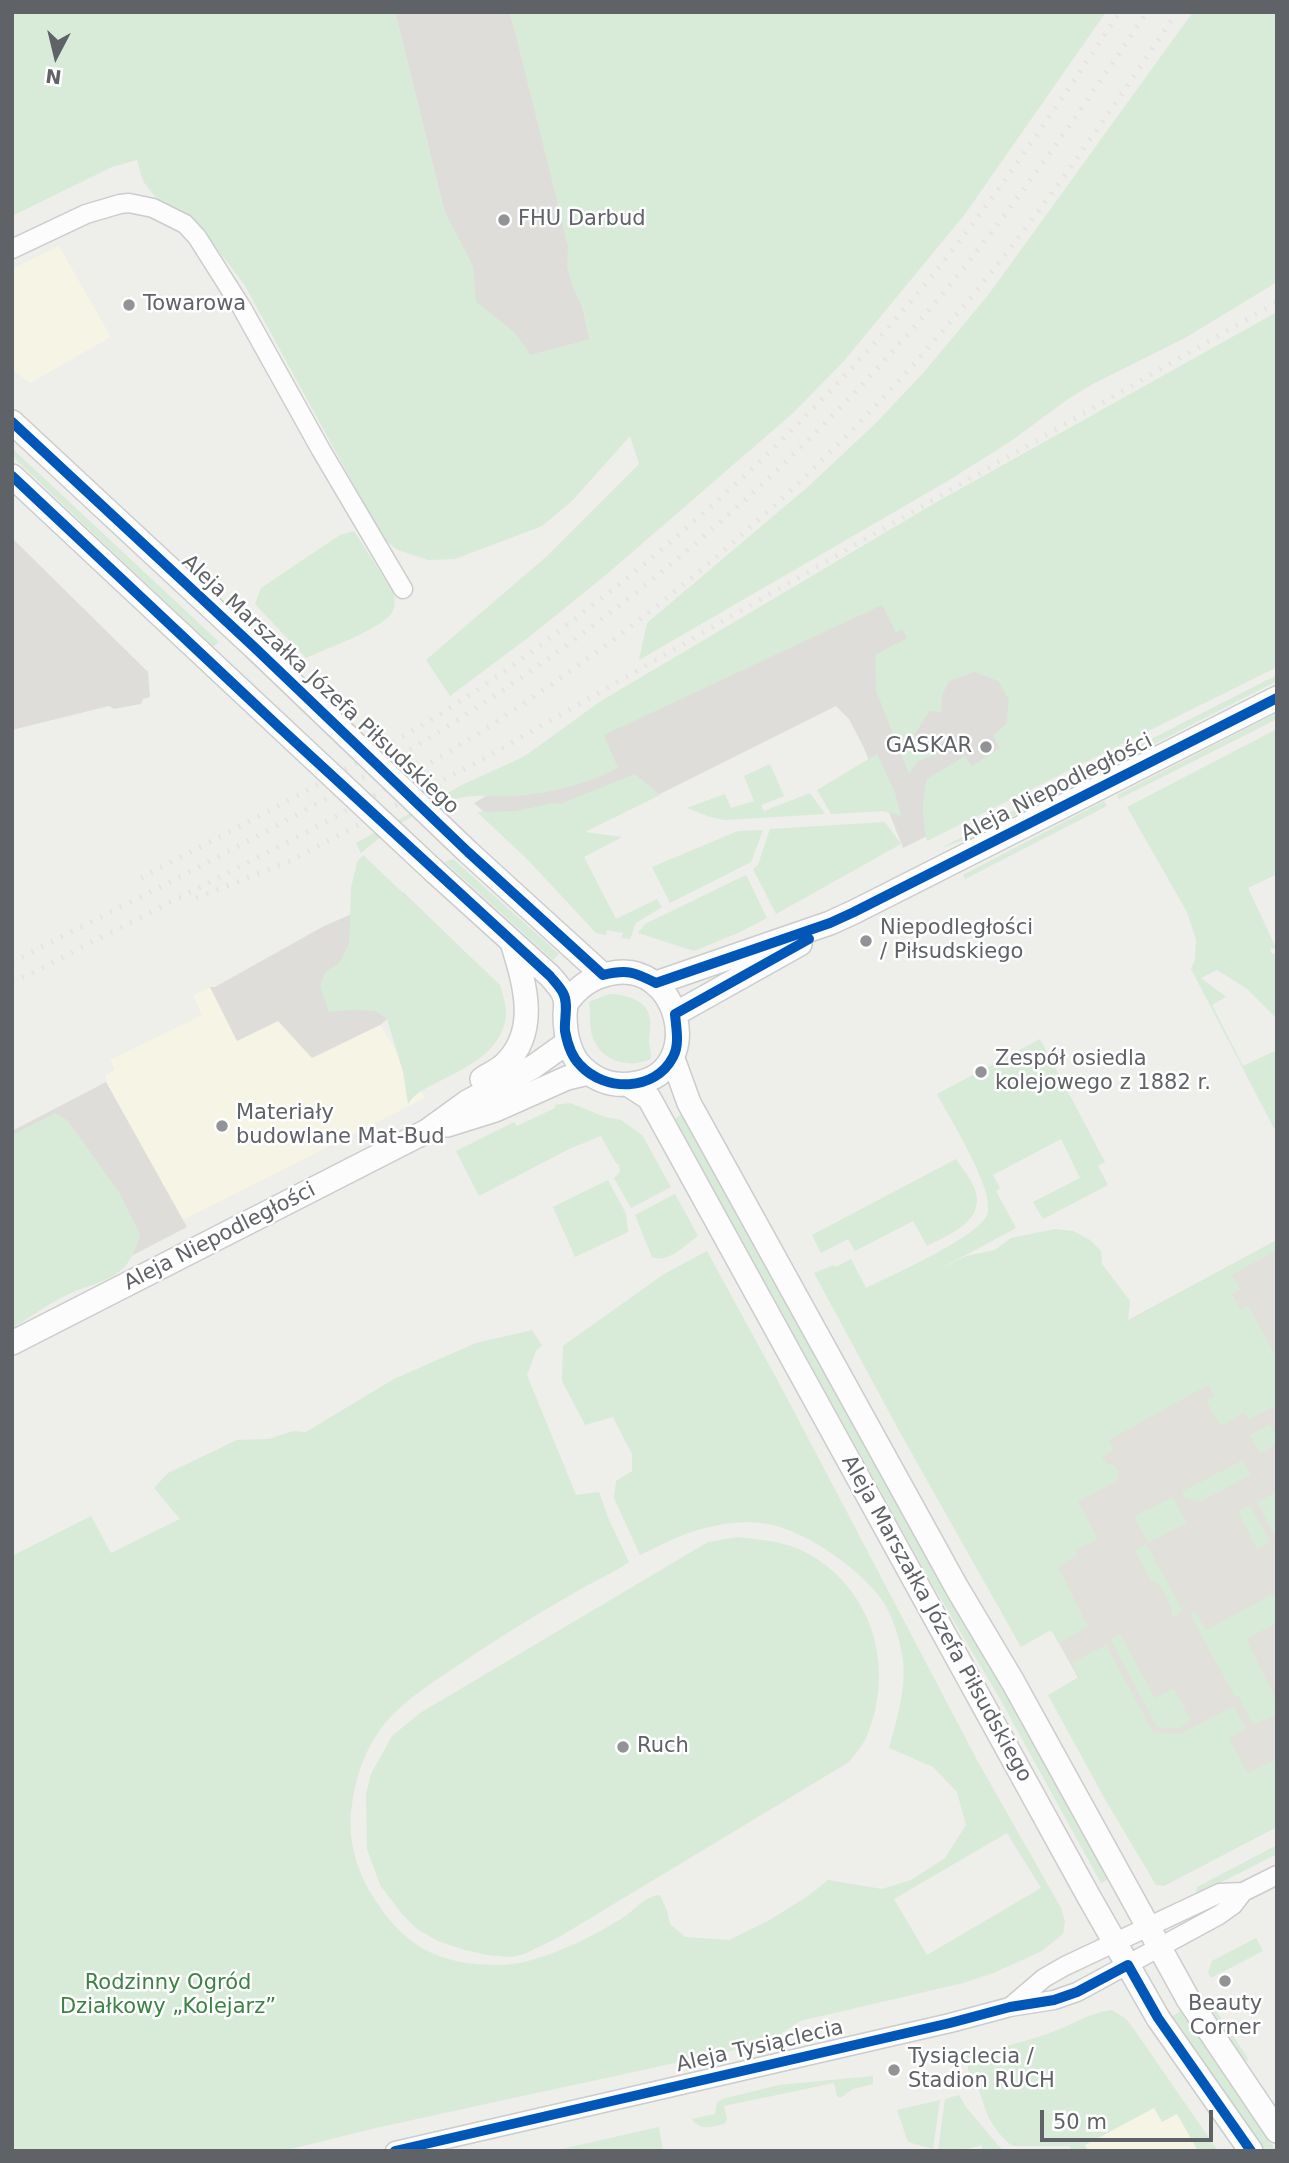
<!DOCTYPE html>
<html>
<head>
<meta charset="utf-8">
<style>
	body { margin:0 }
	#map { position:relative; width:1289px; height:2163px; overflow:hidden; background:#eeeeea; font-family:"DejaVu Sans",sans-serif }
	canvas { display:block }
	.frame { position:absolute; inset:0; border:14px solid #5f6267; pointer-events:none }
	.north { position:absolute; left:21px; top:21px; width:70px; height:70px; -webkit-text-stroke:5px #fff; paint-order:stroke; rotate:187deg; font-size:19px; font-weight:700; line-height:28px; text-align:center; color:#5f6267 }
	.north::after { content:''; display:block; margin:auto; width:24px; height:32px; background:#5f6267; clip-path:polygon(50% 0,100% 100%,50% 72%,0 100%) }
	.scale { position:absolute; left:1040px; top:2110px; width:173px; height:32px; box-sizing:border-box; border:4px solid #5f6267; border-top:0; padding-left:9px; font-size:21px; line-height:24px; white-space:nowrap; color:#5f6267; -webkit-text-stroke:5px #fff; paint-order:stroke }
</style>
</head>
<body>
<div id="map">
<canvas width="1289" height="2163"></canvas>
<div class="frame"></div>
<div class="north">N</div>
<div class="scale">50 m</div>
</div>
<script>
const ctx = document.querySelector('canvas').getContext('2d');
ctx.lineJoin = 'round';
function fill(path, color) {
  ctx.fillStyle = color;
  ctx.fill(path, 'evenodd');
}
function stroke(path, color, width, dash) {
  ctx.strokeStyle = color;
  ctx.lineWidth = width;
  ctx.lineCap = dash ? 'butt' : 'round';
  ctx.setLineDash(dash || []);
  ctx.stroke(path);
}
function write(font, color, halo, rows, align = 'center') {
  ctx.font = font + ' "DejaVu Sans",sans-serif';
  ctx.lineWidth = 5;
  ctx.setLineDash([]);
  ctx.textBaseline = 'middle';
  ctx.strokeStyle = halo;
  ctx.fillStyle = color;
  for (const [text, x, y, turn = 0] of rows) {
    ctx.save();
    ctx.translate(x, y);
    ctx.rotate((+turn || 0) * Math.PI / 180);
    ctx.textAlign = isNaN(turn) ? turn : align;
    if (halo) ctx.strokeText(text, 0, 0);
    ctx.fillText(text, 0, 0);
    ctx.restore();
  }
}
fill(new Path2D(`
	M59,246L111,337L30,383L12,369V269Z
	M210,987L237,1041L278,1021L312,1058L380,1025L425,1098L183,1220L106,1082V1075L115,1070L110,1060L202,1015L193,995Z
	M1177,2099L1205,2151H1071L1138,2111Z`), '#f6f4e5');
fill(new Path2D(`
	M395,12H510L548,159L590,340L483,367Z
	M12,538L148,672L150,697L143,699L141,704L114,709L109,706L12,730Z
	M950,568L1061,769L903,848L864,748L849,719L836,706L528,860L501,828L474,803L636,710Z
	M403,892L467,954L380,1025L312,1058L278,1021L237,1041L210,987H215L324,926Z
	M106,1082L187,1227L12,1318V1131Z`), '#deddda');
fill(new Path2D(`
	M1277,1240V1759L1157,1820L935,1420L1026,1375Z`), '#e1e0da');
fill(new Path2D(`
	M12,12H395L444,210L473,266L476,301L515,333L531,355L590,339L583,309L573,288L567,266L568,245L510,12H1106L965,214L843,362L793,413L607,574L529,637L450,696L426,660L546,557L639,464L630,436L572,501L542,526L455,559L428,560L398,550L384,540L244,284L200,227L176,210L160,203L143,181L137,160L112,167L12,216Z
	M1193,12H1277V282L1185,338L1093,384L1068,399L1011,441L946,482L639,660L647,623L810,485L876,423L924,372L989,294Z
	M1277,312V667L927,841C922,818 921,802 927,779L965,756L972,766L1000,748L993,736L1006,724L1009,700L998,681L974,672L949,681L942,696L941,712L930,711L914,735L916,737L929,740L933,746L934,755L918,761L909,774L876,691L875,655L907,638L902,629L896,633L882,605L604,735L618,768C583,785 554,793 514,796C497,797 477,794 460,798C422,805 390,829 361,853L356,843L462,785L525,756L601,701L935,503Z
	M12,448L16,452L219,642L213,647L12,456Z
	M354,531L393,592C395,599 396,607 391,614C379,630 325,649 306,658L255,604L261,588L340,535Z
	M1277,675V681L1111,766L1108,761Z
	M1277,713V719L1119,799L1117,795Z
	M1277,729V874L1248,888L1276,948L1270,949L1272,954H1277V1019L1246,988L1217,970L1201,978L1226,997L1212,1005L1243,1066L1277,1050V1134L1191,969L1195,960L1196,940L1187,912L1127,807Z
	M877,754L895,792L901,816L883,811L831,814L817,790Z
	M770,764L784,796L761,805L764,811L810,793L825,814L724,820L710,817L687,808L725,794L731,808L754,801L744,776Z
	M635,774L660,795L585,832L622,837L584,857L616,919L657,899L662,907L636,923L630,939L621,938L623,933L607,930L606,935L596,933L528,860L477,812L516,811L553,803L560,804Z
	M1084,774L1087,779L970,838L941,848Z
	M1104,801L1107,806L965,879L963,875Z
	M885,822L901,844L776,914L753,869L758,865L770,829Z
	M763,830L751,862L670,903L652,867L738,831Z
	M363,855L500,985C503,995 507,1007 506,1017C501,1052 466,1068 438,1082C426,1088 416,1092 408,1104L403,1072L387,1019L376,1011L353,1010L329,1012L320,987L325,972L339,963L349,944L351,888L357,862Z
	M453,859L559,954L553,960L445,862Z
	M746,875L767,918L738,933L694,951L638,933L645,924Z
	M609,994C625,994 648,1000 650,1019C651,1026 649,1034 649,1042C650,1048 651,1054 651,1059C629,1069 599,1061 592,1035C589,1025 591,1013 589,1002Z
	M1040,1039L1105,1162L1098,1166L1108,1185L1043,1219L1033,1202L1080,1178L1061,1139L993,1175L1000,1188L996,1191L1016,1228L934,1272L966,1256L995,1250L1011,1238L1055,1229L1073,1231L1090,1240L1101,1251L1102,1264L1130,1301L1128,1321L1277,1240V1250L1232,1275L1240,1289L1232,1294L1241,1310L1248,1306L1277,1357V1405L1248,1420L1244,1413L1220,1426L1206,1401L1215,1396L1208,1385L1109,1440L1114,1450L1102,1457L1108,1465H1115L1119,1472L1116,1481L1078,1502L1098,1539L1076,1550L1078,1555L1058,1566L1088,1627L1058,1643L1053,1632L1049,1631L1021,1647L902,1436L814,1273L834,1265L836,1267L851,1259L866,1288C890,1276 984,1235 988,1212C993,1186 950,1119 937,1094Z
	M570,1103L605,1117L621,1120L642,1135L671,1187L631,1208L614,1178L620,1172L619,1165L616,1163L601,1136L571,1148L479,1196L456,1151L514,1122L517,1126L555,1108V1105Z
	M55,1113L67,1120L119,1192L140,1234C127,1286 99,1277 59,1299C43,1307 28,1319 12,1328V1135Z
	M682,1114L951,1602L1014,1706L1109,1879L1101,1883L1000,1699L932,1584L675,1119Z
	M956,1159C962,1168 970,1178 974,1187C988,1220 950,1234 927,1246L913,1221L855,1251L848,1239L821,1253L812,1235Z
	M608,1180L626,1214L628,1232L575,1257L553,1207Z
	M675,1194L698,1236C685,1245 668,1264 652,1257L635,1215Z
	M707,1251L787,1398L977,1760L1061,1908L1065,1922L1063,1934L1042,1951L993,1973L963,1983L800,2021L767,2043L380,2127L282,2151H12V1556L91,1516L111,1553L180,1519L154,1488L168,1473L237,1440L269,1439L293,1431L306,1432L394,1379L476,1343L532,1330L542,1345L536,1351L527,1375L576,1495L599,1492L609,1520L629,1562C616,1571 601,1578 588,1585C540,1612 493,1641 448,1672C421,1690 391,1710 374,1739C362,1758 355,1782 352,1804C347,1835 355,1868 372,1895C403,1946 438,1965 498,1965C534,1966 591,1938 621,1919C636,1910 642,1897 660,1895L667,1911L670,1924L685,1937L729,1940L768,1921L808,1896L828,1880L882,1889L911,1880L945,1858L966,1825L957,1792L933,1767L889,1748C897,1719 908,1684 902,1654C898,1632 890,1607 875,1591C852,1565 815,1539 783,1528C764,1521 738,1521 719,1525C691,1529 665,1543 640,1555L614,1498L616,1481L632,1471V1454L613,1417L585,1425L562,1381L563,1346L664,1274ZM1007,1833L1041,1888L927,1955L894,1899Z
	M1270,1424L1277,1437V1444L1260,1453L1250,1435Z
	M1243,1460L1251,1475L1199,1502L1184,1497L1181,1492Z
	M1277,1491V1540L1257,1502Z
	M1173,1497L1187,1523L1148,1543L1134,1516Z
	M1250,1505L1270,1542L1257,1549L1238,1512Z
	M738,1537C761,1540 784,1541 805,1552C872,1587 896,1667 867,1736C863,1745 855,1754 849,1762L559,1937L524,1954L511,1957L487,1955L465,1950L438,1941L417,1929L402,1914L380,1885L367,1849L366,1794L371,1774L392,1736L420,1713L708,1542Z
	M1146,1544L1183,1611L1171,1618L1172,1609L1158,1583L1151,1580L1135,1550Z
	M1277,1592V1623L1246,1639L1277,1701V1715L1253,1725L1238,1696L1235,1697L1190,1614L1195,1611L1206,1630Z
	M1120,1634L1155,1698L1174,1688L1191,1721L1177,1729L1157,1727L1110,1639Z
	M1106,1645L1153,1732L1179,1734L1234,1706L1246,1729L1229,1738L1248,1773L1277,1759V1827L1164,1886L1156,1885L1106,1801L1048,1695L1079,1677L1072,1663Z
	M1277,1845V1854L1196,1895L1197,1887Z
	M1256,1938L1263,1951L1211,1978L1208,1973L1212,1961Z
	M1207,1997L1249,2060L1245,2061L1204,1999Z
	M1112,2010L1126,2019L1138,2035L1218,2151H1198L1177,2114L1162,2122L1154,2108L1085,2145L1088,2151H1071L1070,2146H1013C1003,2140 993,2126 988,2116C983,2105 981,2087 971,2081L965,2056C994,2049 1022,2043 1050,2033C1070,2026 1091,2012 1112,2010Z
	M1181,2011L1276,2151H1264L1259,2143L1173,2016Z
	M873,2076V2084L853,2089L840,2098L837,2096L834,2083L724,2106L727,2120L724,2124C712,2127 700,2131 692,2119L715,2114L717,2103L722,2099L779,2085Z
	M959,2095L966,2107L1003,2151H983L982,2145L958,2151H938L945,2099Z
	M940,2100L933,2149L908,2142L897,2110Z
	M659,2127L663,2151H553Z`), '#d8ead8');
const minor = new Path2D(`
	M12,249L86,214L120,204L129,203L153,208L185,224L197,237L242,308L321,450L403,589
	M1010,2007L1044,1978L1065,1966L1220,1893L1243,1892
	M395,2151L950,2023L1010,2007L1054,2000L1077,1992L1219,1915L1233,1905L1243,1892L1277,1875`);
const tertiary = new Path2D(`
	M12,422L254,647
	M12,476L216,667
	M468,852L603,975
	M434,871L550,976C554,981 560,987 563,993C566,999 566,1007 565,1014C565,1033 568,1054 583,1068C599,1083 616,1087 637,1083C706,1071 680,956 608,974C590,978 576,989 566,1004
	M656,983L830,923L854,912L1277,698
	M675,1014L800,944
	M673,1059L689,1103L957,1588L1013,1682L1188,1999L1277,2131
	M482,1079C489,1074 498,1071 505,1064C540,1030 524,982 512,942
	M629,1085L649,1098L1089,1897L1158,2018L1251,2151
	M447,1125L495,1110L567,1078L588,1073
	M12,1343L427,1131L467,1102L533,1067L568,1042`);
stroke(minor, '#cbcccb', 21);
stroke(tertiary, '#cbcccb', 26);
stroke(minor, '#fcfcfc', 18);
stroke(tertiary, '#fcfcfc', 23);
stroke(new Path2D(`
	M141,878C245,823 351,770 451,707C505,673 556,634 607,594C722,503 828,401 922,288C994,201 1057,106 1120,12
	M196,898L290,861L487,757L1277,302
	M12,962C173,880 338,800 488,700C667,581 827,437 962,270C1028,187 1088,100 1147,12
	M12,982C38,971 63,957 88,944C130,923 171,902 212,881C288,842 364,803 437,759C633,640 811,489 958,313C1038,218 1108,115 1177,12`), '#e4e4e3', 5, [2, 9]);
const tertiaryBridge = new Path2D(`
	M254,647L468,852
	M216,667L434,871`);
stroke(tertiaryBridge, '#cbcccb', 26, []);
stroke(tertiaryBridge, '#fcfcfc', 23);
stroke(new Path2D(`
	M12,422L254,647L468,852L603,975C627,969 634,972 656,983L830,923L854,912L1277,698
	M12,476L279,727L550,976C554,981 560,987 563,993C569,1004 564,1019 565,1031C567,1042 572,1057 580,1065C605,1092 655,1092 673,1057C680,1045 676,1027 675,1014L809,939
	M395,2151L950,2023L1010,2007L1054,2000L1077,1992L1128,1965L1158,2018L1251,2151`), '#0057b8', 10);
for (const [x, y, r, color] of [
	[504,220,7,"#919395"],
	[129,305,7,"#919395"],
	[986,747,7,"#919395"],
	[866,941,7,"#919395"],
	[981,1072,7,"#919395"],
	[222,1126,7,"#919395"],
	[623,1747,7,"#919395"],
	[1225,1981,7,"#919395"],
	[894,2070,7,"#919395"]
]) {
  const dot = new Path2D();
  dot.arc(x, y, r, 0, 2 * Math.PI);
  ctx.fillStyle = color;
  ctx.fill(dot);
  stroke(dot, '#fff', 2.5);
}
write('21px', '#5f6267', '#fff', [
	["FHU Darbud",518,220],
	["Towarowa",143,305],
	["GASKAR",972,747,"right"],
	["Niepodległości",880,929],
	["/ Piłsudskiego",880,953],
	["Zespół osiedla",995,1060],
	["kolejowego z 1882 r.",995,1084],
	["Materiały",236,1114],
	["budowlane Mat-Bud",236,1138],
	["Ruch",637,1747],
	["Beauty",1225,2005,"center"],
	["Corner",1225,2029,"center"],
	["Tysiąclecia /",908,2058],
	["Stadion RUCH",908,2082]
], 'left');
write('21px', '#5f6267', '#fff', [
	["Aleja Marszałka Józefa Piłsudskiego",320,685,43],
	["Aleja Niepodległości",1057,788,-27],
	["Aleja Niepodległości",220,1237,-27],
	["Aleja Marszałka Józefa Piłsudskiego",936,1619,61],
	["Aleja Tysiąclecia",760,2047,-13]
]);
write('21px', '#3b8244', '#fff', [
	["Rodzinny Ogród",168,1984],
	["Działkowy „Kolejarz”",168,2008]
]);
</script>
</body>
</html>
